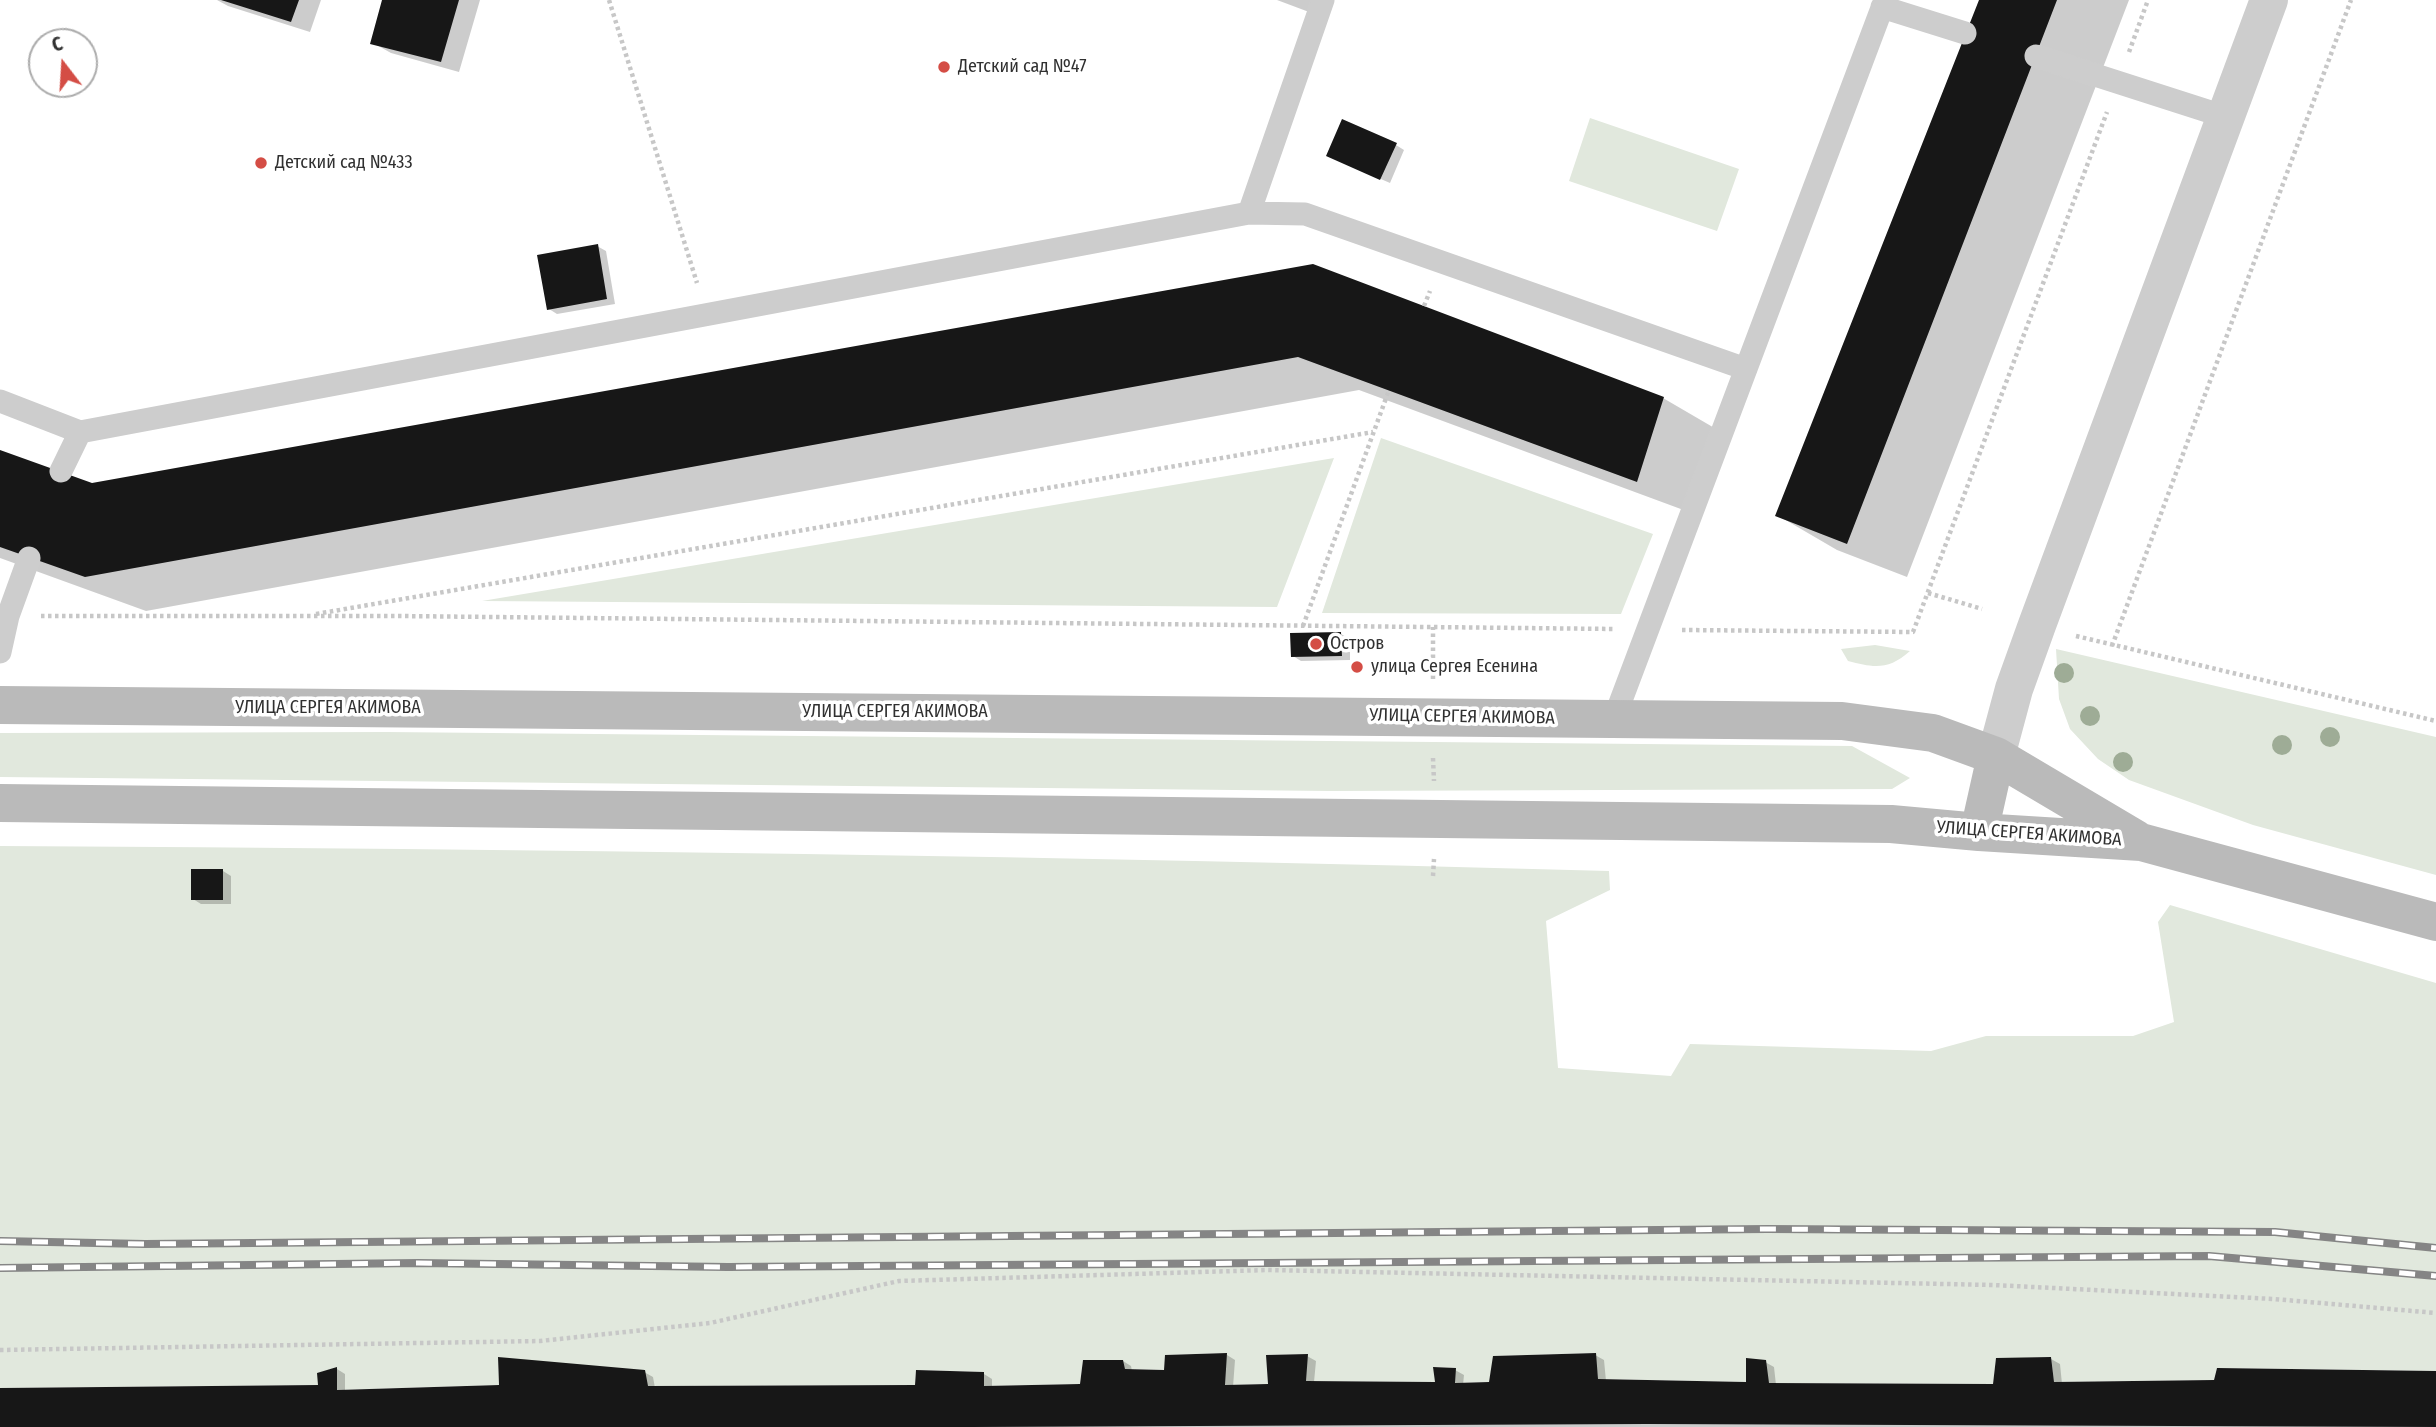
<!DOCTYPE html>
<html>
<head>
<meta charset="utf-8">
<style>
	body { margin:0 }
	#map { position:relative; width:2436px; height:1427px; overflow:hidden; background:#fff; font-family:"Fira Sans Condensed",sans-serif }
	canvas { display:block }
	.north { position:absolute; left:28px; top:28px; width:70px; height:70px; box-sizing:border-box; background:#fff; border:2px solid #acacac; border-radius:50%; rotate:343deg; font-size:19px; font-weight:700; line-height:28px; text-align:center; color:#303030 }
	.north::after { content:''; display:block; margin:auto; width:24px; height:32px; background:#d44d45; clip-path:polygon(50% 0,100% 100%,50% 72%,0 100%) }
</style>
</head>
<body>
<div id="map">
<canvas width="2436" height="1427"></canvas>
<div class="north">С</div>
</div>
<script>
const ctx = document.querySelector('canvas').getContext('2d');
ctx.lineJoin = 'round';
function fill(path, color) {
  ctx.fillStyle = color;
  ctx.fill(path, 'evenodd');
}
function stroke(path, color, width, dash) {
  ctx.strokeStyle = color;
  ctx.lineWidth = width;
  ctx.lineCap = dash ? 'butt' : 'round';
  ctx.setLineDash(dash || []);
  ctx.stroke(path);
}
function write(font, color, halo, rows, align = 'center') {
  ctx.font = font + ' "Fira Sans Condensed",sans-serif';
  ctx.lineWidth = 7;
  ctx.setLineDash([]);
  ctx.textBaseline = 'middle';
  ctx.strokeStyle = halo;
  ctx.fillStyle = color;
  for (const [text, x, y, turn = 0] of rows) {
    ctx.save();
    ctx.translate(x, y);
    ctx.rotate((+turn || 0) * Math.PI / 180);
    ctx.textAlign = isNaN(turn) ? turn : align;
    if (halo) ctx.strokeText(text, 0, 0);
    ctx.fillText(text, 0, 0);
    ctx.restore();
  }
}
fill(new Path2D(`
	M1590,118L1739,169L1717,231L1569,181Z
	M1381,438L1653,534L1621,614L1322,613Z
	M1334,458L1277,607L482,601Z
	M1875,645L1910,651C1889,670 1874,668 1848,661L1841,649Z
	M2056,649L2436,737V875L2253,825L2129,780L2098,759L2070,729L2059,699Z
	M387,732L1852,746L1910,778L1892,789L1329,791L0,777V733Z
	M0,846C536,849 1073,856 1609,871L1610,890L1546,921L1558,1068L1671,1076L1690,1044L1931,1051L1986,1036H2133L2174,1022L2158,922L2170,905L2436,983V1371L2217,1368L2214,1380L2054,1382L2051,1357L1996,1359L1993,1384L1769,1383L1746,1358V1382L1598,1379L1595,1353L1494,1356L1489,1382L1455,1383V1368L1434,1367L1435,1382L1306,1381L1307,1354L1267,1355L1268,1384L1225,1385L1226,1353L1166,1355L1164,1370L1125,1369L1123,1360H1083L1080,1384L984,1386V1372L916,1370L915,1385L648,1386L498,1357L499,1385L337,1390L336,1368L318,1373V1385L0,1388Z`), '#e1e8dd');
fill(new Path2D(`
	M217,0H321L310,32L228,6Z
	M384,0H480L459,72L391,53L373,43Z
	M1277,0H1332L1325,18Z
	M1980,0H2129L1907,577L1837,550L1777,515Z
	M1396,145L1404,150L1390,183L1337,160Z
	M597,246L606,251L615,304L557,314L549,309Z
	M1313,266L1663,398L1723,433L1697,515L1359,390L146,611L0,558V451L92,485Z
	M1341,634L1350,639V660L1301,661L1293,656Z
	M223,871L231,876V904H201L193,899Z
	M1227,1355L1235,1360L1233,1387L1270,1385L1307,1356L1316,1361L1314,1382L1437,1384L1455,1370L1464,1375L1463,1385L1491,1384L1595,1355L1604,1360L1606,1381L1747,1383L1765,1362L1774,1367L1776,1385H1994L2051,1359L2060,1364L2062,1384L2216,1382L2436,1373V1427H0V1390L320,1387L337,1369L345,1374V1391L501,1387L644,1372L653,1377L655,1388L917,1387L984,1374L992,1379V1387L1082,1386L1123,1361L1131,1366L1132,1371L1165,1372Z`), '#0003');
fill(new Path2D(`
	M221,0H299L291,22Z
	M382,0H459L441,62L370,44Z
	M1979,0H2057L1847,544L1775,516Z
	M1342,119L1397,143L1380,180L1326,156Z
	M598,244L607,299L547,310L537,255Z
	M1313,264L1664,397L1637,482L1298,357L85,577L0,547V450L92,483Z
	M1341,632L1342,656L1291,657L1290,633Z
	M191,869H223V900H191Z
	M1227,1353L1225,1385L1268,1384L1266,1355L1308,1354L1306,1381L1435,1382L1433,1367L1456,1368L1455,1383L1489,1382L1493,1356L1596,1353L1598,1379L1746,1382V1358L1766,1360L1769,1383L1993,1384L1996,1358L2051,1357L2054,1382L2214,1380L2217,1368L2436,1371V1427L1648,1424L973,1427H0V1388L318,1385L317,1373L337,1367V1390L499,1385L498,1357L645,1370L648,1386L915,1385L916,1370L984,1372V1386L1080,1384L1083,1360H1123L1125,1369L1164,1370L1165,1355Z`), '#171717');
stroke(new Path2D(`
	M609,0L697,283
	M2129,52L2148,0
	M1424,306L1430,291
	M1928,593L1982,609
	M316,614L1373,432
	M41,616H398L1614,629
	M1303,626L1389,390
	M1682,630L1913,632L2107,112
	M2076,636L2436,721
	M2112,646L2351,0
	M1433,679V627
	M1433,758L1434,781
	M1433,876L1434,859
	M0,1350L540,1341L710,1323L899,1281L1268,1270L1993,1285L2274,1299L2436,1313`), '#c7c7c7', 4.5, [3.5, 3.5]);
stroke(new Path2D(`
	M1323,0L1249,213L1305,214L1746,369
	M1882,7L1965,33
	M2036,56L2226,117
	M0,401L80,432L1249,213
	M61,471L80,432
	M0,652L8,616L29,558
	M1614,719L1885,0`), '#cdcdcd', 23);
stroke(new Path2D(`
	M1996,756L2014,689L2037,625L2269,0`), '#cdcdcd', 38);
stroke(new Path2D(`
	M0,705L1842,721L1933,733L1996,756L2136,839
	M0,803L1891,824L1979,832L2141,842L2436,922
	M1979,832L1996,756`), '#bababa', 38);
const rail = new Path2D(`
	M0,1241L145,1244L1767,1229L2275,1232L2436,1248
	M0,1268L418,1263L728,1267L2209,1256L2436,1276`);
stroke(rail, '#858585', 8);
stroke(rail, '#fff', 5, [16]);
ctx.fillStyle = '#9eac96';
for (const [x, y] of [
	[2064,673],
	[2090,716],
	[2330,737],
	[2282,745],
	[2123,762]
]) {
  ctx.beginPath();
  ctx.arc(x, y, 10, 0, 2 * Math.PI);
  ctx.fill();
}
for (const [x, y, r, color] of [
	[944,67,7,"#d44d45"],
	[261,163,7,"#d44d45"],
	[1316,644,7,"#d44d45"],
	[1357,667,7,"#d44d45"]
]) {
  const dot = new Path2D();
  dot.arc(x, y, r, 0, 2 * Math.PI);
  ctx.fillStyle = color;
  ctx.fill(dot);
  stroke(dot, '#fff', 2.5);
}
write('18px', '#303030', '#fff', [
	["Детский сад №47",958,67],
	["Детский сад №433",275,163],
	["Остров",1330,644],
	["улица Сергея Есенина",1371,667]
], 'left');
write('18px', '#303030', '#fff', [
	["УЛИЦА СЕРГЕЯ АКИМОВА",328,708],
	["УЛИЦА СЕРГЕЯ АКИМОВА",895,712],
	["УЛИЦА СЕРГЕЯ АКИМОВА",1462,717,1],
	["УЛИЦА СЕРГЕЯ АКИМОВА",2029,834,4]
]);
</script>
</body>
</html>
